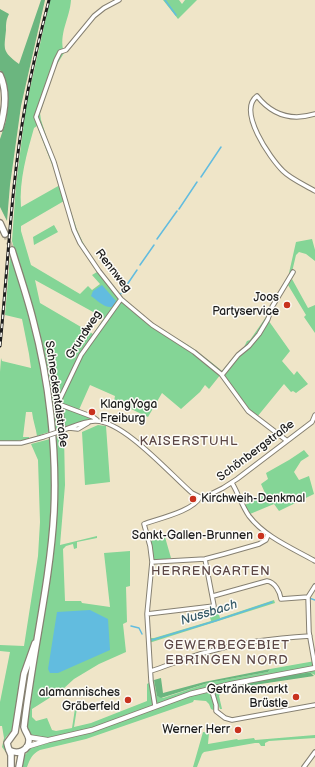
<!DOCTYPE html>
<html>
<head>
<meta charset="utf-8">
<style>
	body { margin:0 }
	canvas { display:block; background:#efe5c8 }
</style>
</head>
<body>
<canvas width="315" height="767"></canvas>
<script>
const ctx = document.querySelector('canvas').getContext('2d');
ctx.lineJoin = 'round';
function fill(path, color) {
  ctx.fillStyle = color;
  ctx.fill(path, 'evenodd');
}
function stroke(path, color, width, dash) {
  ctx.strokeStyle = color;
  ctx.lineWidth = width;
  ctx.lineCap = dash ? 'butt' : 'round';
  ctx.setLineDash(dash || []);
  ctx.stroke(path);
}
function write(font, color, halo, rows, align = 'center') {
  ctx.font = font + ' "Balsamiq Sans",sans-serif';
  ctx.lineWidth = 3;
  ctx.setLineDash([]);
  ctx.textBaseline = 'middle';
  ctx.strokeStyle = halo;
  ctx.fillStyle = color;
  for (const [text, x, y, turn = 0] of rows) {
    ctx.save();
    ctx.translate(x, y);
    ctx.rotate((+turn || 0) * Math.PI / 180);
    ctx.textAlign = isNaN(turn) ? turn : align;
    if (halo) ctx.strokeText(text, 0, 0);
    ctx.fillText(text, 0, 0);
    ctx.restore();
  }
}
fill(new Path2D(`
	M50,0H71C70,18 58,34 64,53L56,66L40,113L41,120L77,230C93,266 121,301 154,324C165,332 177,338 188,345C200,353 211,362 222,371L234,357L243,349L247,341L250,340L266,317L290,351L282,361L294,375L297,371L308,384L296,393L293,391L291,392L284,384L257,417L250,410L224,375L221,374L209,389L205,385L200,392L181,409L162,393L148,417L114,401L115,396L90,385L78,412L91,418L90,419L54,430L40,337L12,241L16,185L26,106ZM37,126L60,185L21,207C19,180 27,153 34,128ZM64,201L78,244L97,272L92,275L100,284L92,290L88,286L80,294L31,265L21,231V226ZM35,280L104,318L93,334L40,303Z
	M163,0H179L182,4L185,0H197L178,19Z
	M54,225L58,232L34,245L33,237Z
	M312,239L315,250V261L306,254L299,252L296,255L292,272L289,273L296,242Z
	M10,257C34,311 44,373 49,432L37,436C36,428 33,421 32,412H26L23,437H29V439L10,442L0,441V372L1,358L2,361L31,368L29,354L22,319L5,315Z
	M292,279L308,308L315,305V333L304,317L306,315L288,285Z
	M98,425L106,426L110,482L85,485L82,432Z
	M64,435L65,485L60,545L97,536V538L77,542V548L74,549L73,544L66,546L63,549L65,601H81L82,603L110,607L104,553L130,551V586L126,587L127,622L123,624L126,652L99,664L74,679L62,690L32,709V717L36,721L47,718L52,730L56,731L72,728L76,702H78L74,727L91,723L147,701V684L154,680L157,696L163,698L208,683L268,672L270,669L315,661V675L311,673L237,686L234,688L221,693L219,696L222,709H220L217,701L213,702L214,709L213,710L211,709L209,704L206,701L194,700L193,702L86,739L40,750C32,754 30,759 27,767H21L23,757L32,747L92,732L41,738C23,735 27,723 28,709L30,708L31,704H29L50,573L55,437Z
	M50,439C55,505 48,574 35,639C30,663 23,686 17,710H15L14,719L15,720L12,731L6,737L4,742L5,749L9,757V767H8V755L2,747L4,738L2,726H0V702L10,652L0,651V645L24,646L38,556L40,522L38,460L31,444Z
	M304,450L309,456L301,461L294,472L299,480L309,476L314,494L279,511L274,504L250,514L245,505L265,493L261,484L268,479L266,473L289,460Z
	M165,537L171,558L156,561L153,558L150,541Z
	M274,600L275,603L149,643L148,638H154L211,621L208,610L217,608L220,618Z
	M203,732L209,733L208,744L237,739L238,740L254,738L255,740L315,735V738L269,741L265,743V746H261L259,743H255L204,752L202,754L197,767H193Z`), '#84d596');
fill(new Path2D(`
	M41,0H45L21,106L10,185L7,221L0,207V139L6,121L8,98L6,83L0,70V9L9,14C6,20 6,24 6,30C4,50 2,51 19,64Z
	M270,669L268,672L208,683L161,698L157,696L154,680L161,678L163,693L204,682Z
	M307,673H311L314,676L234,688C241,681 294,675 307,673Z`), '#6bb67f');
fill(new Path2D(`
	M102,285L116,301L112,307C104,308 97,300 91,296L93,291Z
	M90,610L108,619L110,650L58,673H50L48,669L57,612Z`), '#62bcdf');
stroke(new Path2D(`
	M165,0L176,15
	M201,177L221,147
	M179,209L197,182
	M157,239L177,211
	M140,265L154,245
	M120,295L137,270
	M309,598L315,600
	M131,626L139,628L142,634
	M152,640L215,621L272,602`), '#62bcdf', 1.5);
stroke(new Path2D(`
	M5,234L12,250`), '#c5bda6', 5.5, [5.5, 3]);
const minor = new Path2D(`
	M119,0L104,8L94,16L66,50L60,52L56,60L36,117L54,162L74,230L80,243L99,271L121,299L152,325L194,352L221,374L248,411L286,440
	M315,114C292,121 272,115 257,96C237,111 270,158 283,171C291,179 305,185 315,191
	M222,375L238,355L249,346L259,334L268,319L272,307L293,272
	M61,405L93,417L97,420
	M69,428L78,429L88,423
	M63,430L60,399L81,355L121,299
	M58,432C70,428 83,421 95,421C123,420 171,475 192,493L200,497H205L223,488L237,479L312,422L315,415
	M0,443H21L43,437
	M232,483C238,493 242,506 249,516C265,537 292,548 315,561
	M152,562L205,559L224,554L259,544L266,540L268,535
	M315,586L308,597L309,632L315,666
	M213,596L267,581C275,582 280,592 281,599L308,597
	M147,614L214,606L205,559
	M151,671C172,664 193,655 215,650C246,641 277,638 310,636
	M211,688L216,705V711L225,718L232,720L315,705
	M155,706L151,681L147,614L152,562L150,546L144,524C157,519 194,511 200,497
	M304,767L315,752`);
const tertiary = new Path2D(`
	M28,737L47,740
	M26,747L49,740L92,730L190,694L231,684L315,668`);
const primary = new Path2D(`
	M0,75C8,92 5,111 0,128
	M0,223L5,234
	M9,750C17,755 29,751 29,740C29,735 25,732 24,727C32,655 50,584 54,512C57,449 49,380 33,320C27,296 19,273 12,250
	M11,767V755L8,747L7,743L15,732L24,674L35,643
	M19,767L22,751`);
stroke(minor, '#868072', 5.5);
stroke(tertiary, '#868072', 6);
stroke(primary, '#868072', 8);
stroke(minor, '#fff', 3.5);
stroke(tertiary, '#fff', 4.5);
stroke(primary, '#fff', 5.5);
const rail = new Path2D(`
	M0,346C8,266 11,185 25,107C31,71 40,35 49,0`);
stroke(rail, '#1c1c1c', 3);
stroke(rail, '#fdfcf7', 1.5, [4.5]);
const minorBridge = new Path2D(`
	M43,437L58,432`);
stroke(minorBridge, '#868072', 5.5, []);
stroke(minorBridge, '#fff', 3.5);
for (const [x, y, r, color] of [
	[287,305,4,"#c8321e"],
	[92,412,4,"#c8321e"],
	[193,499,4,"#c8321e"],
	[261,536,4,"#c8321e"],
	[296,697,4,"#c8321e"],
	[128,700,4,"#c8321e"],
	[238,730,4,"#c8321e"]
]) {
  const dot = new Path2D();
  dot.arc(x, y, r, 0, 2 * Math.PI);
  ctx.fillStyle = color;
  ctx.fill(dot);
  stroke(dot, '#fdfcf7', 1.5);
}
write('12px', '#1c1c1c', '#fdfcf7', [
	["Rennweg",113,271,52],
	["Grundweg",84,335,-57],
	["Schneckentalstraße",56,394,82],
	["Schönbergstraße",256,451,-37]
]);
write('12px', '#1c1c1c', '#fdfcf7', [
	["Joos",279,298],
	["Partyservice",279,312],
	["KlangYoga",100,405,"left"],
	["Freiburg",100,419,"left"],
	["Kirchweih-Denkmal",201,499,"left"],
	["Sankt-Gallen-Brunnen",253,536],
	["Getränkemarkt",288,690],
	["Brüstle",288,704],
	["alamannisches",120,693],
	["Gräberfeld",120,707],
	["Werner Herr",230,730]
], 'right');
ctx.letterSpacing = '1px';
write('13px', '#5c4745', '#fdfcf7', [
	["KAISERSTUHL",189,442],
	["HERRENGARTEN",211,572],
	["GEWERBEGEBIET",227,646],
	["EBRINGEN NORD",227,661]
]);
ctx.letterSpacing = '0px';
write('italic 13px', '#385c6a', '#fdfcf7', [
	["Nussbach",209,613,-17]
]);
</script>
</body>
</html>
